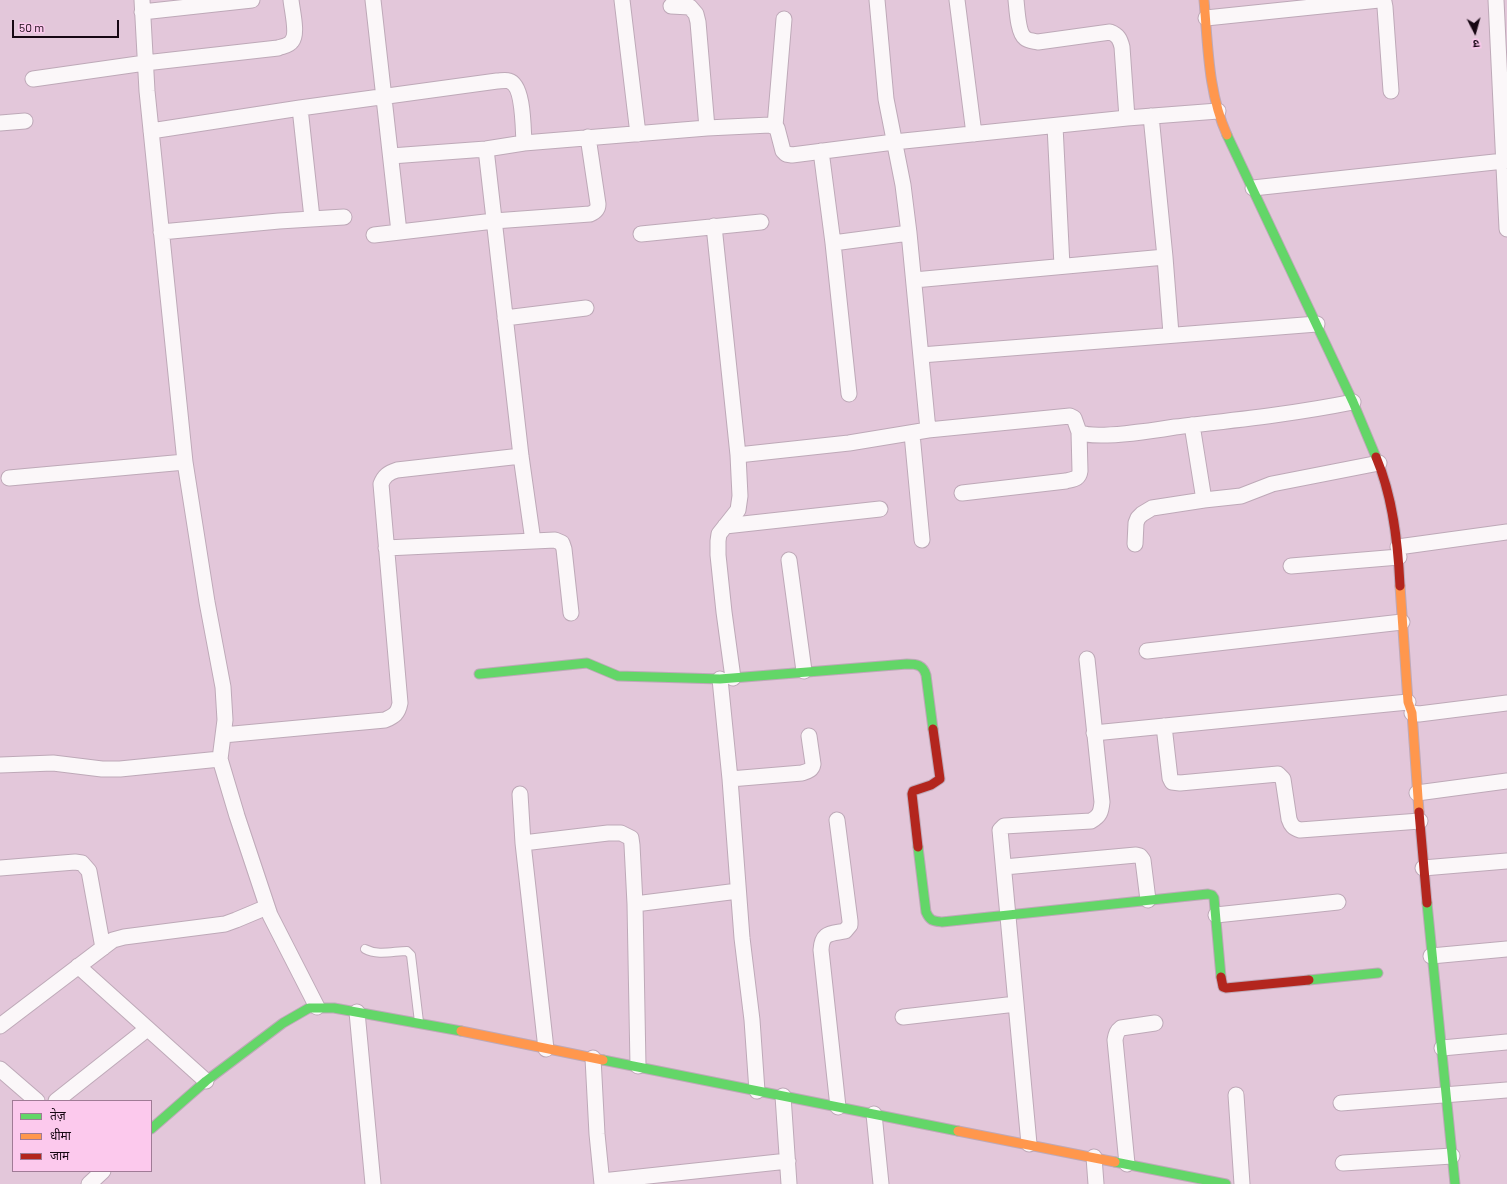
<!DOCTYPE html>
<html>
<head>
<meta charset="utf-8">
<style>
	body { margin:0 }
	#map { position:relative; width:1507px; height:1184px; overflow:hidden; background:#e3c7da; font-family:Barlow,"Noto Sans Devanagari",sans-serif }
	canvas { display:block }
	.legend { position:absolute; left:12px; top:1100px; width:140px; height:72px; box-sizing:border-box; background:#fcc9ed; border:1px solid #a07b96; margin:0; padding:5px 7px; list-style:none; font-size:12px; color:#170713 }
	.legend li { display:flex; align-items:center; gap:8px; height:20px }
	.legend b { width:20px; border:1px solid #a07b96 }
	.north { position:absolute; left:1455px; top:12px; width:40px; height:40px; -webkit-text-stroke:3px #fcc9ed; paint-order:stroke; rotate:174deg; font-size:11px; font-weight:700; line-height:16px; text-align:center; color:#170713 }
	.north::after { content:''; display:block; margin:auto; width:14px; height:18px; background:#170713; clip-path:polygon(50% 0,100% 100%,50% 72%,0 100%) }
	.scale { position:absolute; left:12px; top:20px; width:107px; height:18px; box-sizing:border-box; border:2px solid #170713; border-top:0; padding-left:5px; font-size:12px; line-height:14px; white-space:nowrap; color:#170713; -webkit-text-stroke:3px #fcc9ed; paint-order:stroke }
</style>
</head>
<body>
<div id="map">
<canvas width="1507" height="1184"></canvas>
<ul class="legend">
<li><b style="height:5px;background:#63d668"></b>तेज़</li>
<li><b style="height:5px;background:#ff974d"></b>धीमा</li>
<li><b style="height:5px;background:#b3261e"></b>जाम</li>
</ul>
<div class="north">उ</div>
<div class="scale">50 m</div>
</div>
<script>
const ctx = document.querySelector('canvas').getContext('2d');
ctx.lineJoin = 'round';
function stroke(path, color, width, dash) {
  ctx.strokeStyle = color;
  ctx.lineWidth = width;
  ctx.lineCap = dash ? 'butt' : 'round';
  ctx.setLineDash(dash || []);
  ctx.stroke(path);
}
const lane = new Path2D(`
	M365,949C378,956 394,951 407,951L411,955L419,1022`);
const street = new Path2D(`
	M142,0L147,91L185,462L207,602L223,687L225,720L220,759L237,816L270,915L317,1007
	M373,0L399,232
	M622,0L638,134
	M877,0L886,99L903,185L909,233L928,430L1070,416L1074,418L1079,432C1093,440 1157,430 1175,427C1235,420 1294,414 1353,402
	M957,0L974,134
	M1381,0L1384,2L1385,7L1391,91
	M1496,0L1507,229
	M671,6L690,7L696,14L698,22L707,128
	M142,12L252,0
	M1206,18L1379,0
	M33,79L145,63L278,48C283,46 289,46 292,41C298,34 292,10 291,0
	M300,108L497,81C500,81 506,80 509,81C524,85 523,130 524,143L486,149L391,156
	M1151,116L1165,257
	M1127,118L1218,111
	M0,123L25,121
	M775,126L784,19
	M1055,126L1062,266
	M151,131L300,108L312,218
	M524,143L707,128L770,125L777,128L783,151L786,154L792,155L894,142L1127,118L1122,47C1120,39 1118,35 1110,32L1038,42C1034,41 1028,41 1025,38C1018,33 1017,9 1016,0
	M486,149L521,456L533,541
	M821,151L833,243L849,394
	M1253,188L1504,161
	M714,226L738,455
	M161,232L279,221L344,217
	M641,234L761,222
	M374,235L494,221L590,214C595,212 598,210 598,204L588,137
	M833,243L909,233
	M914,280L1165,257L1171,334
	M505,318L586,308
	M921,355L1317,324
	M1192,425L1204,500
	M912,434L922,540
	M9,478L185,462
	M962,493L1066,481C1074,479 1079,479 1080,471L1079,432
	M725,526L880,509
	M1135,544L1136,523L1138,518L1142,514L1152,508L1204,500L1241,496L1272,484L1379,463
	M1398,547L1507,532
	M386,548L555,540L562,543L564,549L571,613
	M789,560L804,671
	M1291,566L1399,557
	M1147,651L1402,622
	M733,678L724,612L718,555V541L719,534L738,510L740,496L738,455L849,443L928,430
	M720,679L730,779L742,938L752,1020L757,1091
	M1412,713L1419,714L1507,703
	M1164,726L1170,778L1172,782L1180,783L1278,774L1283,779L1289,819C1291,825 1293,828 1300,830L1420,821
	M1094,733L1408,702
	M223,735L385,720C394,716 398,714 400,703L381,484C384,476 388,473 397,470L521,456
	M0,765L53,763L102,769H120L220,759
	M730,779L802,773C808,771 812,770 813,764L809,736
	M1417,793L1507,781
	M520,794L523,843L608,833H621L631,838L632,845L635,904L738,891
	M837,820L850,921V925L845,931C830,934 822,932 821,950L838,1107
	M523,843L546,1049
	M1004,867L1136,855L1140,856L1143,860L1148,900
	M0,868L75,862L82,863L89,871L103,948
	M1423,868L1507,861
	M635,904L638,1066
	M1216,915L1338,902
	M1431,956L1507,949
	M78,966L206,1081
	M357,1012L373,1184
	M903,1017L1016,1004
	M0,1026L113,940L124,937L225,924L236,920L267,907
	M1442,1048L1507,1042
	M593,1058L597,1134L602,1184
	M0,1069L37,1101
	M1236,1095L1242,1184
	M783,1096L789,1184
	M56,1101L147,1029
	M1341,1103L1507,1090
	M874,1114L881,1184
	M1029,1144L1000,830L1004,826L1091,821C1100,816 1101,812 1102,802L1087,659
	M1094,1157L1096,1184
	M1343,1163L1452,1156
	M1127,1164L1115,1040C1116,1034 1117,1031 1121,1028L1155,1023
	M602,1181L788,1161
	M89,1184L103,1171`);
const fast = new Path2D(`
	M1227,135L1353,402L1376,457
	M479,674L587,663L618,676L720,679L907,664C917,664 923,665 926,675L933,729
	M918,847L926,912C930,921 933,921 942,922L1208,894L1212,895L1214,898L1221,977
	M1427,903L1455,1184
	M1309,980L1378,973
	M603,1060L958,1131
	M151,1129L206,1081L283,1023L309,1008H334L461,1031
	M1115,1162L1226,1184`);
const slow = new Path2D(`
	M1204,0C1208,45 1208,93 1227,135
	M1400,586L1408,702L1412,713L1419,812
	M461,1031L603,1060
	M958,1131L1115,1162`);
const jam = new Path2D(`
	M1376,457C1393,497 1398,543 1400,586
	M1419,812L1427,903
	M918,847L912,794L913,791L931,785L940,779L933,729
	M1221,977L1223,987L1226,988L1309,980`);
stroke(lane, '#bea9b8', 10);
stroke(street, '#bea9b8', 17);
stroke(fast, '#bea9b8', 11);
stroke(slow, '#bea9b8', 11);
stroke(jam, '#bea9b8', 11);
stroke(lane, '#fbf7f9', 8);
stroke(street, '#fbf7f9', 15);
stroke(fast, '#63d668', 9);
stroke(slow, '#ff974d', 9);
stroke(jam, '#b3261e', 9);
</script>
</body>
</html>
